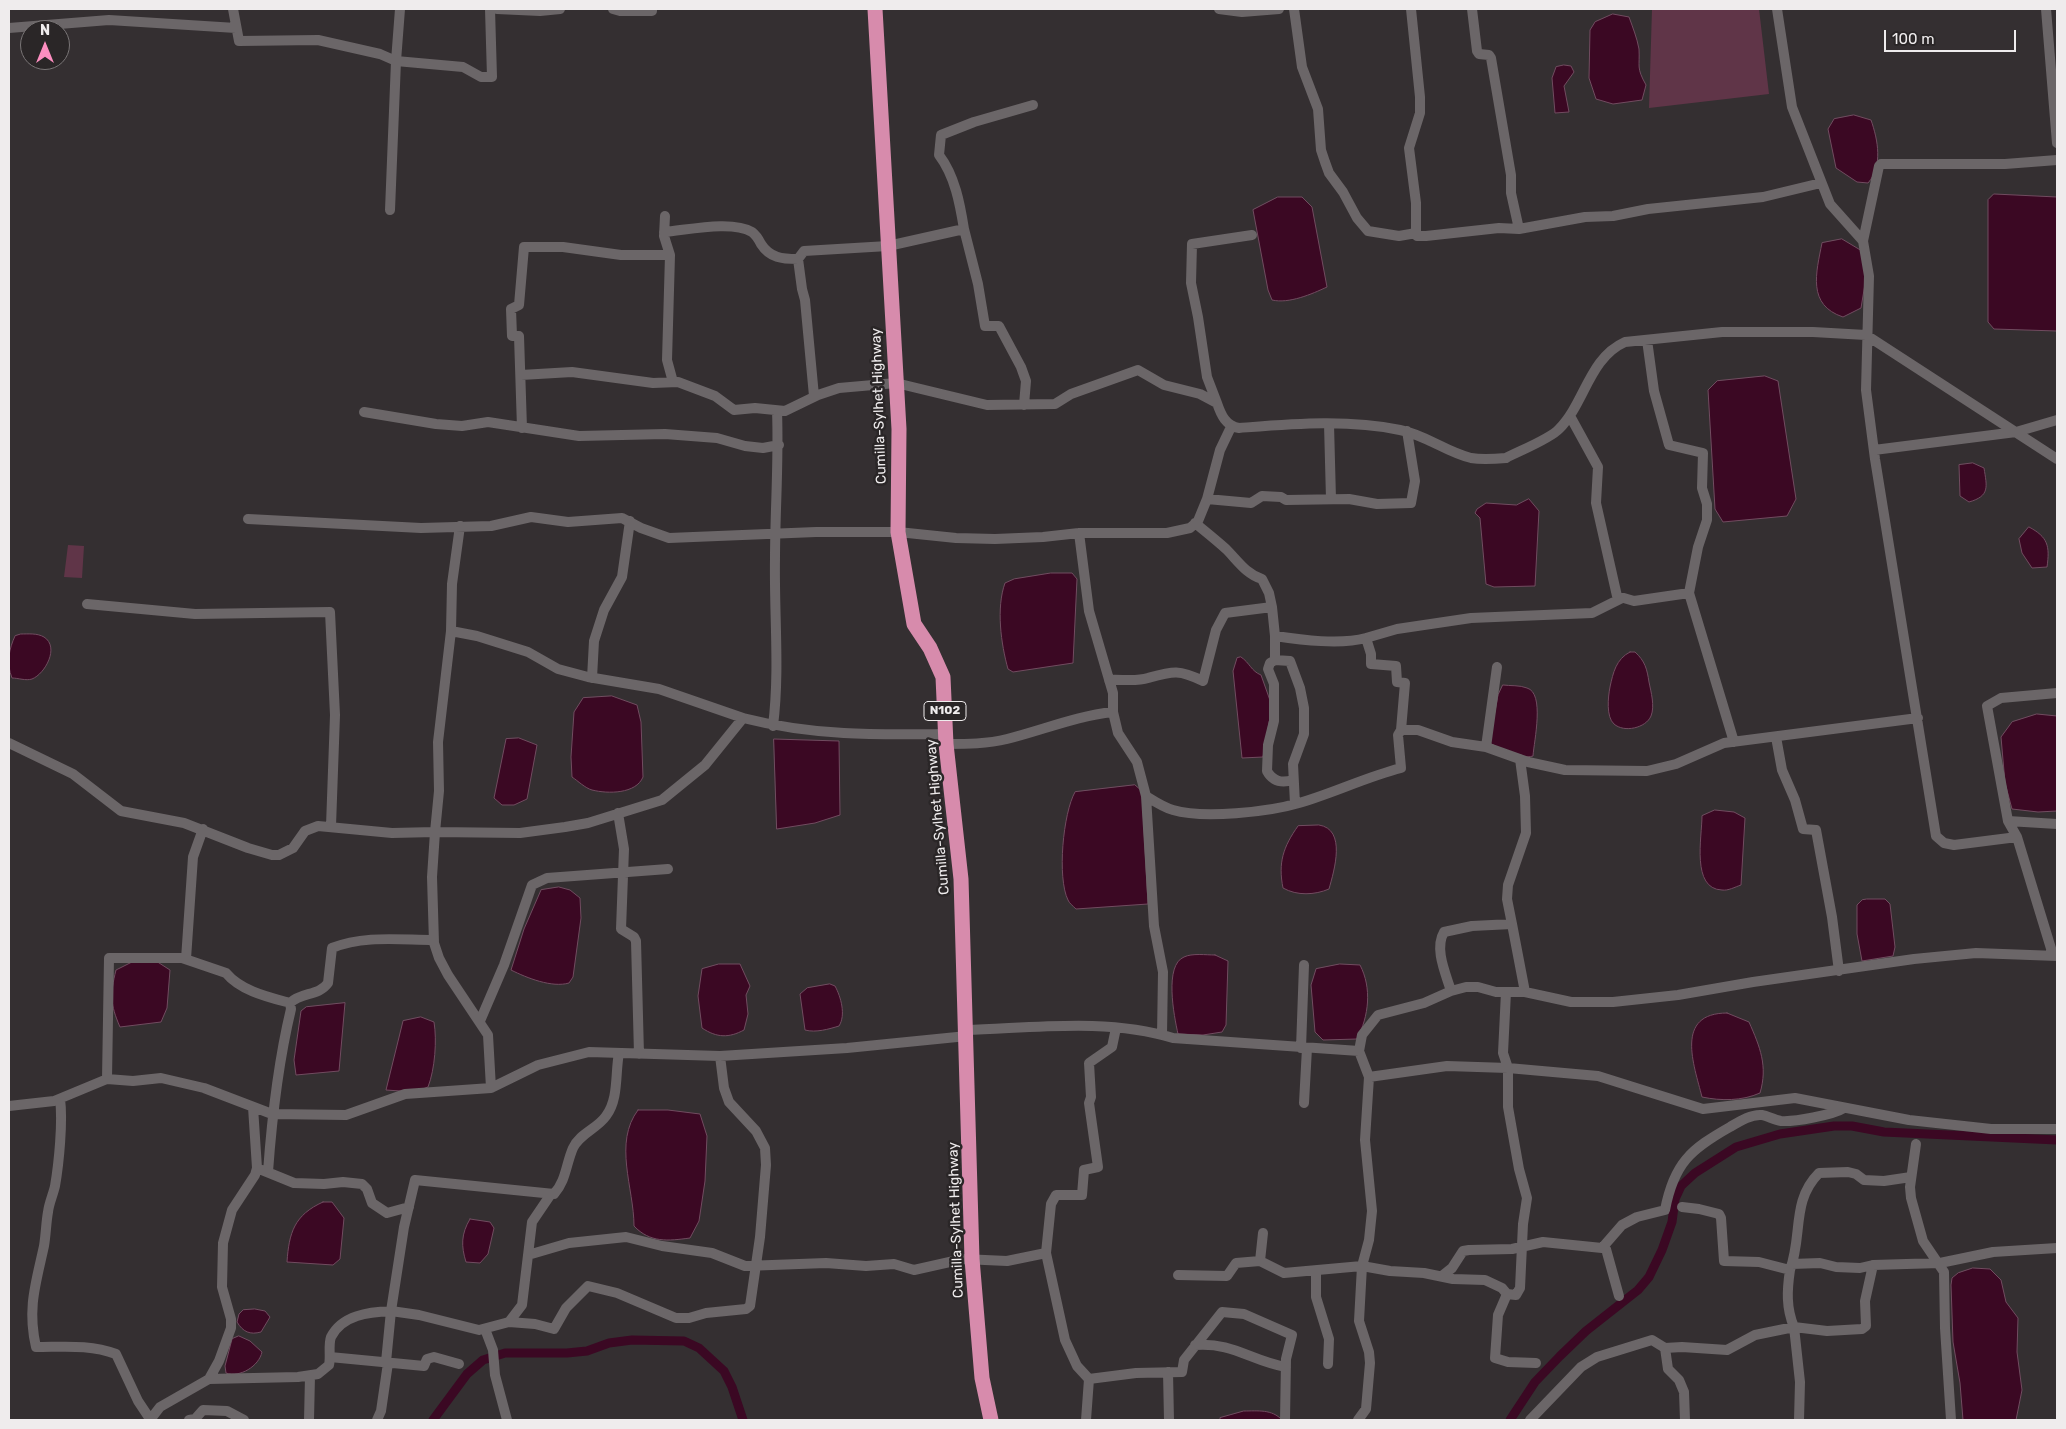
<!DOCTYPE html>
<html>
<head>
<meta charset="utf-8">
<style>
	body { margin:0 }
	#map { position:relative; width:2066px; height:1429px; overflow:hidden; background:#342f31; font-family:Rubik,sans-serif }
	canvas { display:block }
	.frame { position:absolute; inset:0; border:10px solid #efeced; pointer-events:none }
	.north { position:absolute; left:20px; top:20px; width:50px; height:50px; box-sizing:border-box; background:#2a2627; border:1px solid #797576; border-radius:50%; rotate:0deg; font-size:14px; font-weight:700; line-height:20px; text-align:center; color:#efeced }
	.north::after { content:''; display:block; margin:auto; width:18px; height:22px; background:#fd8ec0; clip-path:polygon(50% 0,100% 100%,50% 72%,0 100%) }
	.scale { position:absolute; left:1884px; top:30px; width:132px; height:22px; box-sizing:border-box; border:2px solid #efeced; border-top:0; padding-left:6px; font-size:15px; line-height:18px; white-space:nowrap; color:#efeced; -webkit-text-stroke:4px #2a2627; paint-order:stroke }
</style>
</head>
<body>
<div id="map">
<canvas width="2066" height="1429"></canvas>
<div class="frame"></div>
<div class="north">N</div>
<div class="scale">100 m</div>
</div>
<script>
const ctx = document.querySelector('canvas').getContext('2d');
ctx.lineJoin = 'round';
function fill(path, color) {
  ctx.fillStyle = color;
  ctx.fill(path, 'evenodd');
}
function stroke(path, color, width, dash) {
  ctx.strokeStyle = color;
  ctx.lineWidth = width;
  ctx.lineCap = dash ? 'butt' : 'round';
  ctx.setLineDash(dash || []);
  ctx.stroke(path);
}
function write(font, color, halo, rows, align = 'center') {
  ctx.font = font + ' Rubik,sans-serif';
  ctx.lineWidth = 5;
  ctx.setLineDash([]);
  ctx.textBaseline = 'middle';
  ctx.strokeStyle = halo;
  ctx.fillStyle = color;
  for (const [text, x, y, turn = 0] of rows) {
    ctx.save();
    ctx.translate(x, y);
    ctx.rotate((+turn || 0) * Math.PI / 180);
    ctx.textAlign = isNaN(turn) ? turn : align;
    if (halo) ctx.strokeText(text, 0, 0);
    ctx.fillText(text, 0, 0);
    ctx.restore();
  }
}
fill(new Path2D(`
	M1652,9H1759L1769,94L1649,108Z
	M68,545L84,546L82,578L64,577Z`), '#603548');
const water = new Path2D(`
	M1613,14L1629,17C1633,28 1637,38 1639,49C1640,67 1636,67 1646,85L1642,100L1613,104L1596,99L1589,78L1590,30L1595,22Z
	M1564,65L1571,66L1574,72L1564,86L1569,112L1555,113L1552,78L1556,67Z
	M1854,115L1871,120C1878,140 1883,166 1868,183L1857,182L1836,168L1828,129L1834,119Z
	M1994,194L2057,197V331L1994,329L1988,322V200Z
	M1278,197H1302L1312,207L1327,287C1312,294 1289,304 1272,300L1268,290L1253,210Z
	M1842,239L1862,251L1866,278L1861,308L1843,317C1807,305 1816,273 1822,243Z
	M1765,376L1778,381L1796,499L1787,516L1723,522L1715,509L1708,390L1717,381Z
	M1973,463L1984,468C1987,487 1990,496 1969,502L1960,496L1959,465Z
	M1529,499L1539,511L1535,586L1494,587L1486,584L1480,518L1475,513L1477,509L1486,503L1516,505Z
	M2029,527C2048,537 2050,546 2047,567L2032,568L2022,553L2019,539Z
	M1051,573H1072L1077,579L1073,663L1013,672L1008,669C1001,644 996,608 1005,583L1014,579Z
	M21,634C29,634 37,633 44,637C60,647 45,674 32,679C26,681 18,678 12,678C6,663 9,649 15,636Z
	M1630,652H1635C1645,661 1647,669 1649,682C1651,692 1655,706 1651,716C1646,728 1624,733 1614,724C1606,717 1608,697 1610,687C1613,673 1616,659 1630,652Z
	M1241,657C1250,663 1251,671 1261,675L1272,706L1263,757L1242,758L1233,671L1237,658Z
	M1503,685C1510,686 1520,685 1527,688C1545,693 1534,741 1533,756C1520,760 1501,748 1489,743L1498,695Z
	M612,696L637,705L641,722L643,777C636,794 608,794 592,790C585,788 578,781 572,777L571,757L574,712L583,698Z
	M2037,714L2057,716V811L2038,812L2012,809L2005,783L2001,737L2012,722Z
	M519,738L537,745L527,799L514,805H502L494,798L506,739Z
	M774,739L839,741L840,815L815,823L777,829Z
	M1135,785L1142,791L1148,904L1076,909C1073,906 1069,903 1068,900C1057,878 1063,813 1075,792Z
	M1715,810L1734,812L1745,818L1741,885C1735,887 1728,891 1722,890C1691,889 1702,837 1702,816Z
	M1319,825C1347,829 1334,871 1329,889C1315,895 1297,896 1283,888C1278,863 1283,847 1298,826Z
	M559,887L570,890L580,898L581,918L573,977L569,983C552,988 527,978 511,970L524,929L541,890Z
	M1867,899H1885L1890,904L1895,947L1893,956L1862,961L1857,934V905L1862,900Z
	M1215,955L1228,961L1226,1025L1222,1032L1203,1035L1178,1034C1174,1016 1164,965 1184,957C1192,953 1206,955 1215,955Z
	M156,961L170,970L167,1008L161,1022L120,1027C110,1004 110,994 116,970L132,962Z
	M719,964H740L750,986L746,995L748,1014L744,1030C729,1038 717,1038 702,1028L698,996L702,969Z
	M1340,964L1360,965C1372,988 1369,1016 1357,1039L1323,1040L1315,1032L1311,985L1316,969Z
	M830,984L835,986C841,997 846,1015 839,1026C829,1029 816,1033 805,1030L800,994L807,988Z
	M345,1003L339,1071L296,1075L294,1060L301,1011L306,1007Z
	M1727,1013L1749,1022C1760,1047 1768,1066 1760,1093C1742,1101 1721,1101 1702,1097C1694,1065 1674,1013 1727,1013Z
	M421,1017L434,1022C437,1040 435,1069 428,1087L415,1092L386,1090L403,1021Z
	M638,1110H668L700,1114L707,1136L705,1181L699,1221L690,1238C668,1241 650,1243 634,1226C634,1188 613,1143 638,1110Z
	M323,1202H332L344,1218L340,1259L333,1265L287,1262C289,1233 294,1215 323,1202Z
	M470,1219L490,1222L494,1228L488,1254L480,1263L466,1262C461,1246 461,1234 470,1219Z
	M1973,1268L1990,1269L2001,1280L2006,1302L2018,1318L2017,1352L2022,1390L2016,1420H1963L1960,1383L1953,1342L1951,1285L1952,1278L1958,1273Z
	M255,1309L265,1311L270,1317L261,1332C250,1335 243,1332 237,1322L239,1314L243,1310Z
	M239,1336L250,1341L262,1352C259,1366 240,1378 226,1373L225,1366L232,1339Z
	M1244,1411C1258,1411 1272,1409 1282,1420H1220V1418Z`);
fill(water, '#3b0823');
stroke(water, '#714c60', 1);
stroke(new Path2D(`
	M433,1420L467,1374L483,1360L505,1353H567L587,1351L609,1343L632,1340L684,1341L699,1348L724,1371L732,1387L743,1420
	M1510,1420L1535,1382L1560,1356L1586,1331L1638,1290L1649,1277L1662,1250L1672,1222L1675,1199L1681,1186L1695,1173L1736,1147L1780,1134L1834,1126H1852L1884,1132L2057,1140`), '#3b0823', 9);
stroke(new Path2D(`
	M233,9L239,41L318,40L380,54L396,61L390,210
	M400,9L396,61L463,67L481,77H492L490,9
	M497,9L540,11L560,9
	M613,9L620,11H652V9
	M1219,9L1242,12L1279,9
	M1294,9L1302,67L1318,109L1321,150L1325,162L1329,173L1343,192L1357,218L1368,231L1399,236L1416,233
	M1411,9L1420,97V113L1409,148L1416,203V233L1417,236H1426L1499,228L1519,229
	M1472,9L1477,51L1479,54L1489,55L1491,58L1511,175V193L1519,229L1585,217L1613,216L1648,209L1763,197L1821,183
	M1777,9L1792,107L1830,204L1863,241L1869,276L1866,390L1875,459L1936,836L1944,843L1954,845L2017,837
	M2046,9L2057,143
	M9,28L109,20L236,28
	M665,216L664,236L670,255L667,360L673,382
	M964,229L978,284L985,326H999L1021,367L1026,381L1024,405
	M664,232C688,230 732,220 752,232C756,235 759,240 761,244C770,258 782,259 798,259L802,289L805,300L814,396
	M1863,241L1879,166L1881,164H2005L2057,160
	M798,259L804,251L888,246L964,229C960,204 955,176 939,155L941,135L974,122L1033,105
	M1647,340L1654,391L1669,445L1703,453L1702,488L1707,504V520L1698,547L1689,593
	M521,375L572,372L653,383L678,382L715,396L734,410L755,408L785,411L818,395L839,388L896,383L987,405L1055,404L1071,394L1138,370L1164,385L1200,394L1217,403C1221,415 1226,426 1239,428C1292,424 1347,419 1400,430C1426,435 1446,452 1471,458C1482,460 1495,459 1506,458C1519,451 1550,439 1559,429C1585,403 1589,358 1625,342L1722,332H1813L1866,335L2057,459
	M1217,403L1207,377L1198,317L1191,283L1192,244L1252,235
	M364,412L436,424L462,426L488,422L579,436L665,434L717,438L745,446L763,448L779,445
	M1570,416L1598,467L1596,503L1617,596L1634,601L1689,593L1734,742
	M1329,424L1331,499
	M522,428L519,336H512L511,309L519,305L524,247H563L621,255H670
	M1874,450L2016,432L2057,420
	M1207,499L1251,503L1262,496L1281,497L1286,500L1349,499L1377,504L1411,503L1415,481L1407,431
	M248,519L421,528L491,526L531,517L568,522L622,518L641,528L669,538L816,532H898L956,538L995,539L1043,537L1079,533H1167L1190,528L1198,521L1207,499L1220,450L1231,427
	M460,526L452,584L451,631L477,636L528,652L558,669L588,677L659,689L743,718
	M1079,533L1089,611L1113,693V712L1118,733L1137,762L1146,796L1154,926L1163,972L1162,1035
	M87,604L195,614L330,612L335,715L331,826
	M1272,607L1275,636C1302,640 1340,645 1366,638L1371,654V664L1396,666L1397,682L1405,683L1401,730
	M1275,636V660L1290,661L1300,688L1304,708V734L1293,764L1295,804
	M1366,638L1397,629L1471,618L1592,613L1622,598
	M1275,660L1270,663L1268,669L1274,684V721L1268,745L1267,771C1273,782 1282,783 1293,780
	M592,678L594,641L604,610L622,577L630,521
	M1109,680C1121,679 1136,682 1148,678C1173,671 1179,669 1203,681L1216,630L1225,613L1272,607L1269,593L1262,579C1246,574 1238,561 1226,549C1216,540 1206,532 1195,523
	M773,726C780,670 774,615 775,559C775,510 779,461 777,411
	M1776,737L1782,770L1795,800L1803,829L1816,830L1832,917L1839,971
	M9,743L73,774L121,811L184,823L248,848L272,855H279L293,848L305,831L318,826L392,833L435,832L439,791L438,742L451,631
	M946,744C967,744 987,744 1007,739C1043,730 1076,716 1113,712
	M1486,747L1497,667
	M1146,796C1154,801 1163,807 1173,810C1203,819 1269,812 1299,803C1334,793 1366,777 1401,768L1398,735L1401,730H1418L1452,742L1486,747L1528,762L1565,770L1647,771L1676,764L1724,743L1918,718
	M618,813L624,849L621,929L634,937L636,941L639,1054
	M2008,821L2057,824
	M1512,924L1525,992
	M2053,955L2017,837L2008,821L1987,706L2001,698L2057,693
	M186,959L193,857L203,829
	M1451,991C1446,974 1434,949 1444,932L1472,926L1512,924L1507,899L1508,885L1526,833L1525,796L1520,759
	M1506,992L1503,1053L1508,1068V1107L1519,1169L1527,1198L1523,1224L1520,1288L1516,1295L1507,1294
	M290,1003C301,992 319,996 328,983L332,948C364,935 400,940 434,940
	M480,1021L504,965L532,885L547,878L668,869
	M966,1030C1034,1028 1108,1018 1173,1038L1359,1051L1369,1077L1447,1066L1508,1068L1598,1076L1703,1109L1795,1098L1909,1120L1991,1129H2057
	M1301,1048L1304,965
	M1359,1051L1362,1035L1378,1015L1424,1003L1451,991L1466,987H1478L1496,992H1525L1571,1002H1613L1678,995L1753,982L1914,959L1976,953L2057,956
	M107,1079L109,958H182L226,973C241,991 268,997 290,1003L291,1009C278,1063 272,1116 268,1172
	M491,1088L488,1035L448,975L439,958L434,943L432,877L435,832L520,833L565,827L588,823L662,800L705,765L743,718C814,736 875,735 947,734
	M60,1099C63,1121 59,1163 55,1186C53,1195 49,1203 48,1212C46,1223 46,1234 44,1246C36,1283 27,1308 36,1347C63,1347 90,1344 116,1354L138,1401L150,1419
	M1304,1103L1307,1048
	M9,1106L54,1101L107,1079L133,1081L161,1078L204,1088L272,1114L346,1115L405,1094L491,1088L538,1065L589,1052L720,1056L847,1048L967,1036
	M1916,1144L1910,1187L1911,1198L1923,1241L1944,1272L1945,1328L1951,1420
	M262,1170L294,1183L324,1184L343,1182L362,1184L367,1189L372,1203L387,1213L409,1207
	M1682,1207L1699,1209L1719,1214L1721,1218L1724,1261L1759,1262L1790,1270C1803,1235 1791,1201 1819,1173L1848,1172L1856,1174L1864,1180L1884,1181L1911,1177
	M1602,1248L1606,1249L1619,1296
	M1046,1253L1051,1204L1056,1195H1082L1084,1170L1098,1167L1089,1103L1091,1097L1089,1063L1112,1047L1116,1028
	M528,1255L569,1243L626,1237L662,1246L712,1253L745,1266L826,1263L866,1266L894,1264L914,1270L963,1259L1007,1261L1046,1253L1065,1340L1077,1366L1089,1379L1086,1420
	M1260,1261L1263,1233
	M1792,1264L1820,1263L1836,1267L1860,1268L1873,1265
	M1790,1270C1787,1290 1786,1308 1794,1327L1827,1331L1862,1329L1866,1326L1865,1301L1873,1265L1940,1263L1993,1252L2057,1248
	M1316,1272V1297L1329,1339L1328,1364
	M1178,1275L1227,1276L1236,1263L1260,1261L1284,1273L1362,1266L1390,1271L1424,1273L1453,1279L1485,1280L1502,1288L1507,1294L1498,1315L1495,1358L1508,1362L1536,1363
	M1442,1276L1452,1268L1463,1251L1469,1250L1512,1249L1543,1242L1602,1248L1622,1225L1637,1217L1665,1210C1674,1163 1691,1149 1730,1127C1740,1121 1751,1114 1762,1115C1768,1116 1774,1120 1781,1121C1794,1122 1833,1115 1844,1108
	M509,1322L522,1305L532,1222L551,1194
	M485,1329L493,1350L495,1375L507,1420
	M1195,1345C1233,1342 1251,1361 1286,1367
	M1665,1348L1668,1369L1679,1380L1684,1392L1685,1420
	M330,1357L424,1366L427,1359L434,1357L459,1364
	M386,1362L391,1311L419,1315L479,1330L509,1322L535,1324L554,1329L566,1308L588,1286L617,1293L676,1318H689L706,1313L746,1309L750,1306L760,1237L766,1165L765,1148L756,1131L729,1102L724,1088L720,1056
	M1168,1372L1169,1420
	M209,1379L219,1361L231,1328V1319L222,1287L223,1243L232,1210L255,1175L257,1168L253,1107
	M1089,1379L1136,1373L1182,1372L1184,1360L1222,1312L1244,1314L1292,1335L1286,1359L1285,1420
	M150,1420L160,1407L209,1379L298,1377L318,1374L329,1365C331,1357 328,1345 331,1337C342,1315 369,1312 391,1311L404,1227L415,1180L554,1194C566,1181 566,1164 573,1148C580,1133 597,1129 606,1116C619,1099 615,1073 619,1053
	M189,1420L195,1419L203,1410L227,1411L244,1420
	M309,1420L310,1376
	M377,1420L381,1411L388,1363
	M1358,1420L1366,1409L1370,1363L1369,1352L1359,1321L1362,1266L1369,1240L1372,1211L1365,1140L1369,1077
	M1530,1420L1581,1367L1597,1357L1652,1340L1665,1348L1682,1347L1727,1350L1755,1335L1794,1327L1800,1382L1799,1420`), '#6b6668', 10);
stroke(new Path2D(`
	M875,9L899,429L898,532L914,624L930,648L943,677L946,744L961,879L972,1259L982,1378L991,1420`), '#d78bac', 15);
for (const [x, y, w] of [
	[945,711,42]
]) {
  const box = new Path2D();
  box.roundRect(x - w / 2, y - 9.5, w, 19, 4);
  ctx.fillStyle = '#2a2627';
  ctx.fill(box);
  stroke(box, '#efeced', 1);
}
write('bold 12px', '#efeced', null, [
	["N102",945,711]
]);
write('14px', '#efeced', '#2a2627', [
	["Cumilla-Sylhet Highway",879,406,-92],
	["Cumilla-Sylhet Highway",938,817,-95],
	["Cumilla-Sylhet Highway",956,1220,-92]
]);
</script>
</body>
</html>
